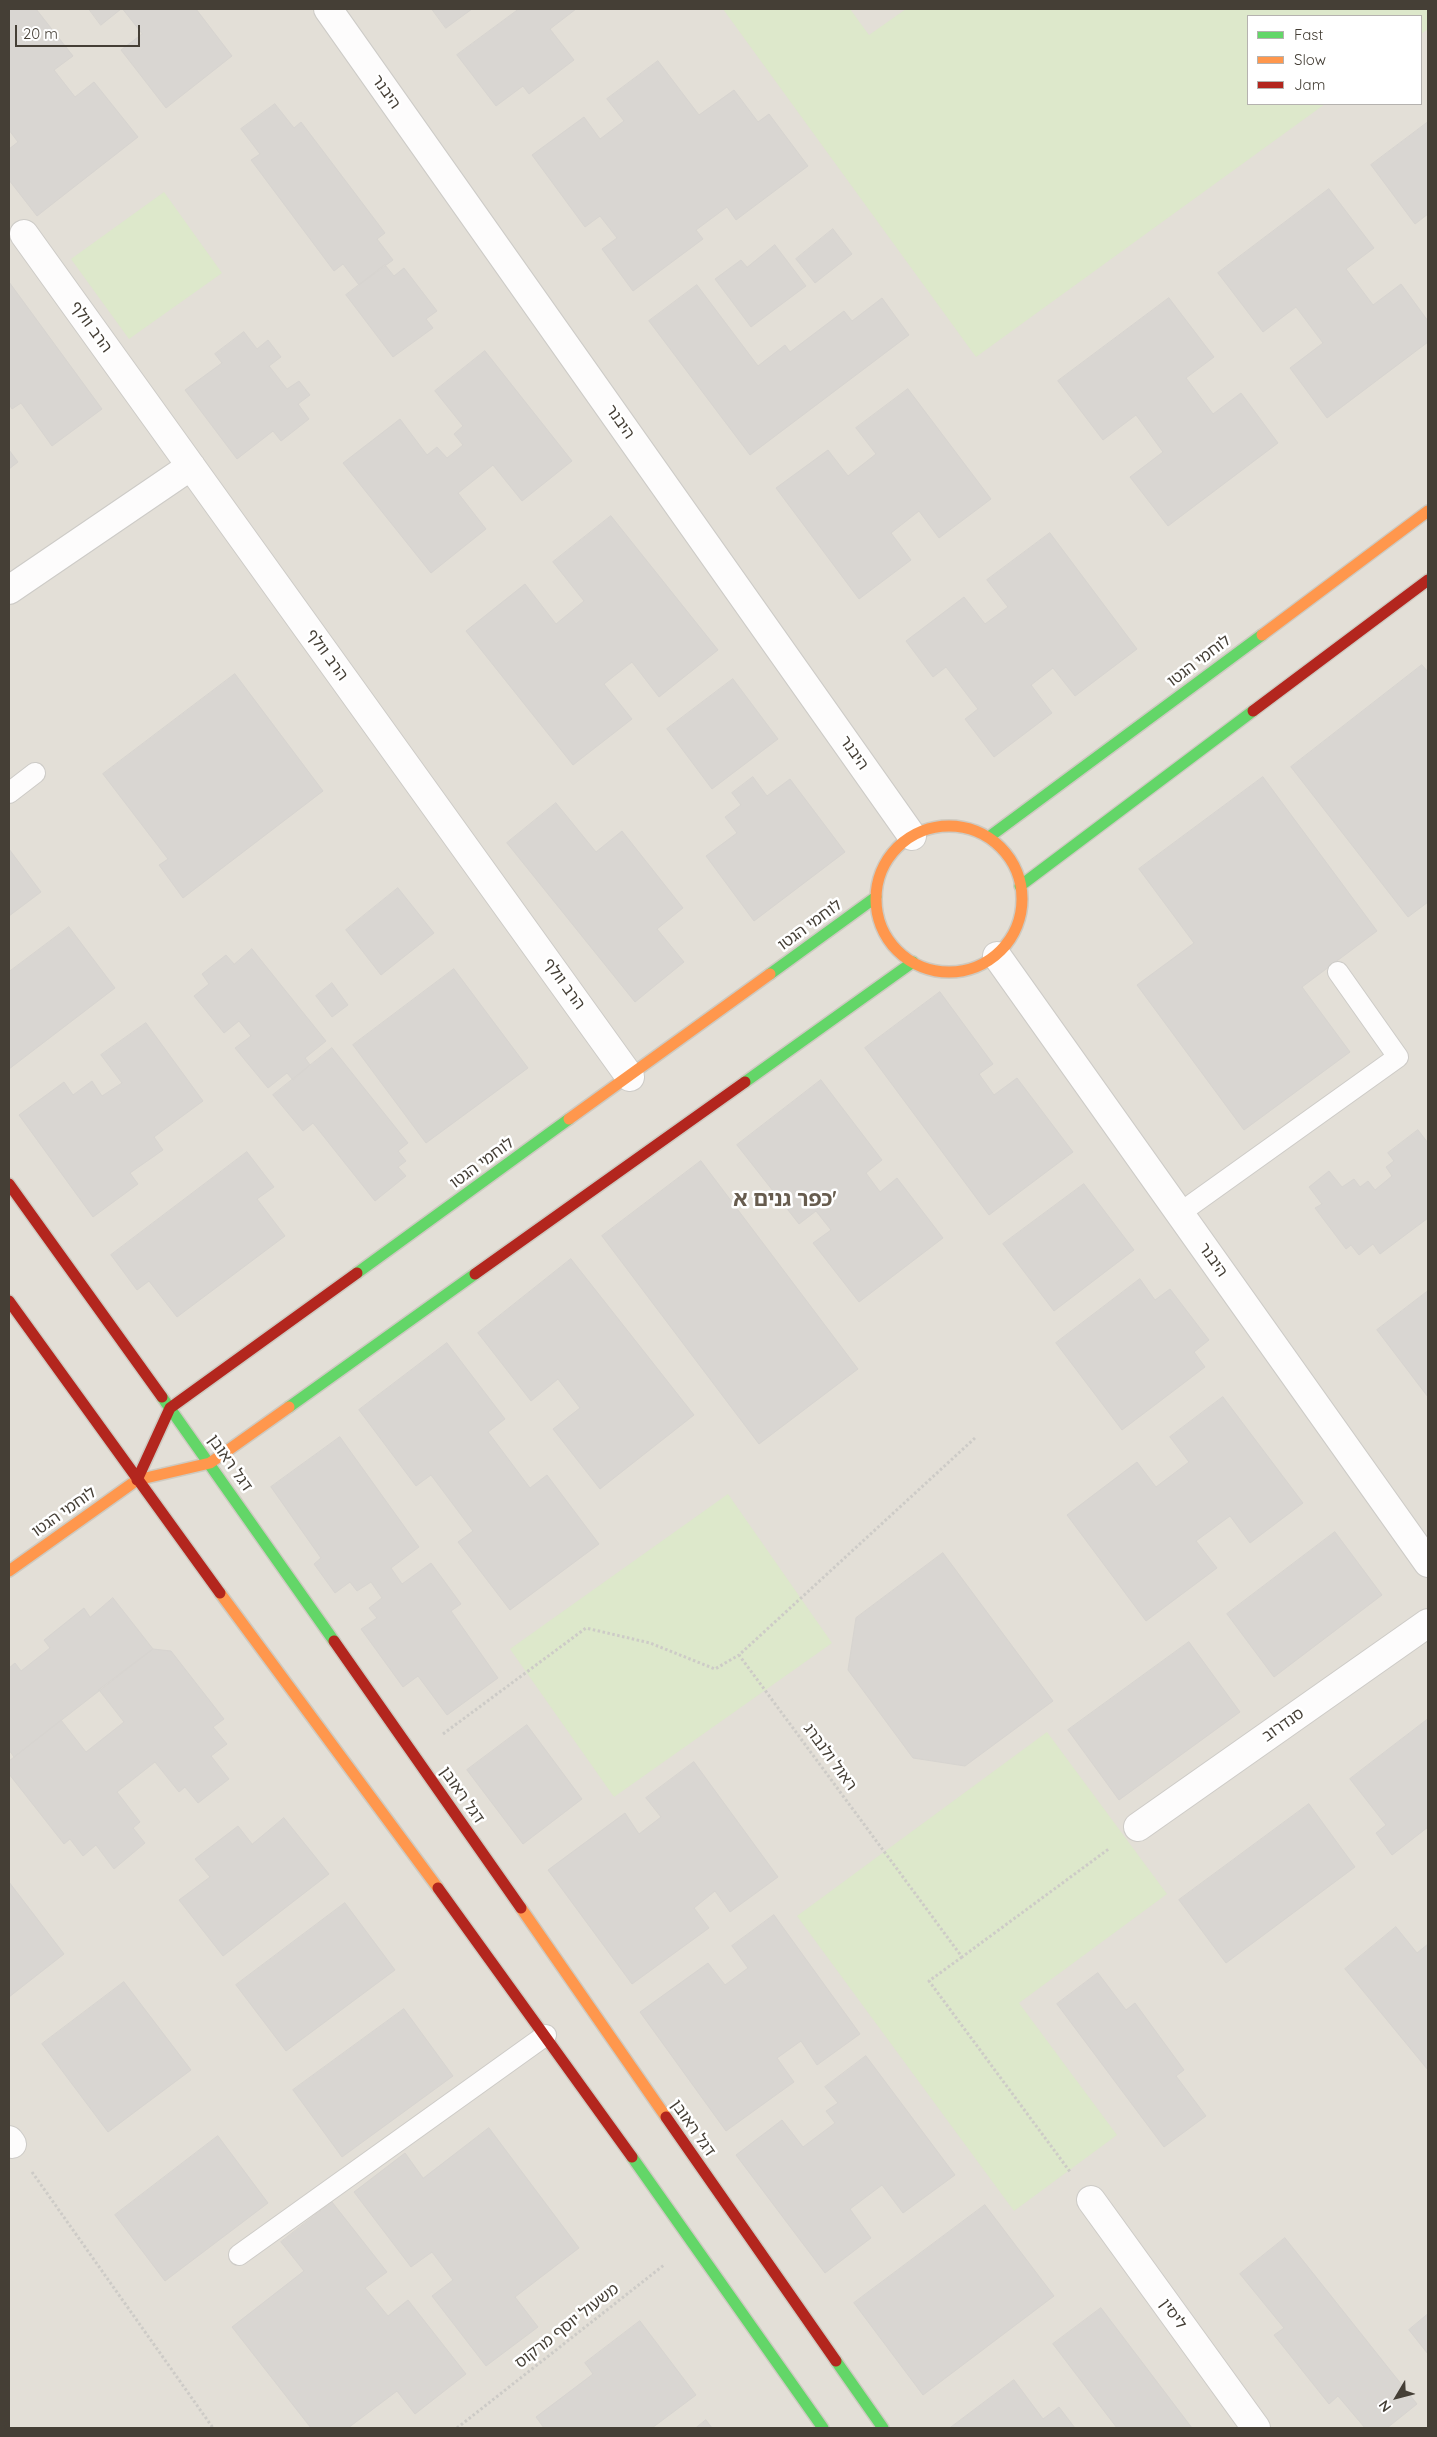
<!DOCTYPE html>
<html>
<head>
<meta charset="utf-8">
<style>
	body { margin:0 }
	#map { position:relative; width:1437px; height:2437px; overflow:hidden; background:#efedea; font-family:Quicksand,sans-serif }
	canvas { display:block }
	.frame { position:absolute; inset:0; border:10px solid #453f36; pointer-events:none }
	.legend { position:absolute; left:1247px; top:15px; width:175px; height:90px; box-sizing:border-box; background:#fff; border:1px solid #b5b2af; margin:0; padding:6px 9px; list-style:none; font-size:15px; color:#453f36 }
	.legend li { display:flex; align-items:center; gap:10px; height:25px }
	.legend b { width:25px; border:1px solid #b5b2af }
	.north { position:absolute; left:1372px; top:2372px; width:50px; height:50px; -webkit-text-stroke:4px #fff; paint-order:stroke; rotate:233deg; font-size:14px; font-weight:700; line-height:20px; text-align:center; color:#453f36 }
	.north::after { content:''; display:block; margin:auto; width:18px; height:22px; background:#453f36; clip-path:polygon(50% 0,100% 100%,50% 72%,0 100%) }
	.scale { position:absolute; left:15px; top:25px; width:125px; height:22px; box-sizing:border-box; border:2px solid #453f36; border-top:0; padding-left:6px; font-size:15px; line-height:18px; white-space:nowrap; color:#453f36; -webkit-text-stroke:4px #fff; paint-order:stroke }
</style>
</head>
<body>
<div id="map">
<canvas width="1437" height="2437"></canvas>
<div class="frame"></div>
<ul class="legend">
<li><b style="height:6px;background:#63d668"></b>Fast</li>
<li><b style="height:6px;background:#ff974d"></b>Slow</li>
<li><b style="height:6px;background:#b3261e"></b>Jam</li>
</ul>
<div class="north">N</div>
<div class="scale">20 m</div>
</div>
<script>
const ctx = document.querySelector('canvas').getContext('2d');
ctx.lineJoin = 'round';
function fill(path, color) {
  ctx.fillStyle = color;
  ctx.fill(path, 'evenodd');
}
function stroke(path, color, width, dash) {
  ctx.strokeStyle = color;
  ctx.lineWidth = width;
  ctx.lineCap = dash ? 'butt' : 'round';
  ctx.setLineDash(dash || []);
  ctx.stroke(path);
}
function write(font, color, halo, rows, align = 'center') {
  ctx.font = font + ' Quicksand,"Noto Sans Hebrew",sans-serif';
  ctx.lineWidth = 5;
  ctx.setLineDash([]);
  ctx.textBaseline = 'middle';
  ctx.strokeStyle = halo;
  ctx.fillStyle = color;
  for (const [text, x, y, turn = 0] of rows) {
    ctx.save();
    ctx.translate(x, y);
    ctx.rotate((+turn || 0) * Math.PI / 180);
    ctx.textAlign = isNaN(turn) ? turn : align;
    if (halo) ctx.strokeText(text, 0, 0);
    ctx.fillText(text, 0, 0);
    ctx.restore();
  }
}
fill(new Path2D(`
	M9,9H1428V2428H9ZM1248,16H1421V104H1248Z`), '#e3dfd7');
fill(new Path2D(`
	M723,9H850L869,35L906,9H1428V29L1421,34V16H1248V104H1325L976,357Z
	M164,192L222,273L129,339L71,259Z
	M728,1494L832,1643L614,1797L510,1649Z
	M1047,1732L1167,1894L1019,2003L1117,2135L1014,2211L797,1916Z`), '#dde8cb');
const building = new Path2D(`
	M9,9H36L73,56L54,70L75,97L94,82L138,137L37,216L9,180V149L18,142L9,130Z
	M89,9H121L101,25Z
	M123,9H196L232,56L166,108L121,50L142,34Z
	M432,9H472L446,28Z
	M519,9H576L550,29L574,60L529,94L523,86L496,106L457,55Z
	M658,61L699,115L734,90L758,122L769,114L808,166L736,220L727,207L696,230L703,239L633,291L602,249L617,238L600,216L585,227L532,155L584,117L600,139L624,121L607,99Z
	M275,104L294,128L301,122L385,233L377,239L393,260L359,285L343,264L334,271L251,160L260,154L241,129Z
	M1428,122V214L1415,224L1371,165Z
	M1329,189L1374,248L1346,269L1373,305L1401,284L1428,321V342L1327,418L1290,368L1323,343L1296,307L1263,332L1218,273Z
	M833,229L852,254L815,283L796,259Z
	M775,245L806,286L751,327L715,279L741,260L747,267Z
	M385,265L394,276L404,268L437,311L426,319L433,328L393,357L346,295Z
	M9,282L102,409L52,446L21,403L12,409L9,404Z
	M697,285L758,366L785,345L790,352L844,311L852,321L882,298L909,335L750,455L649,321Z
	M1169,298L1214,357L1186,378L1213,414L1241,393L1278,443L1168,526L1130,477L1163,452L1136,415L1103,440L1058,381Z
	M244,332L257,349L268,340L281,357L269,366L287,389L299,381L310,395L298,404L309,419L281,441L273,431L237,459L185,390L222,363L215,354Z
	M485,351L572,461L522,501L493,465L458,493L486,529L431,573L343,463L400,419L427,455L437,447L447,458L463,445L454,434L463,426L435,391Z
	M908,389L991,499L939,538L919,511L891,533L911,560L859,599L776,488L828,450L848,476L876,454L856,428Z
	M9,450L18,462L9,469Z
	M611,516L718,650L659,697L632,662L604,684L632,719L573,765L466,631L525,584L556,624L584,601L553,562Z
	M1050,533L1137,649L1075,696L1053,668L1031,685L1052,713L994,757L965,719L978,709L946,667L933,677L906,641L964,597L985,624L1008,607L987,580Z
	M1422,665L1428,672V902L1408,917L1291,767Z
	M235,674L323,791L183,898L159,865L168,859L103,774Z
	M733,679L778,739L712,789L667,729Z
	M753,777L767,796L790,779L845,852L754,921L706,856L737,833L725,817L741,805L732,793Z
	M1263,777L1377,931L1302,987L1350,1052L1244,1130L1137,985L1194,943L1139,869Z
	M556,803L596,852L622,831L683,908L657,929L684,962L635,1002L507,843Z
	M9,849L41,892L9,916Z
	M398,888L434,933L381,975L346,930Z
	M69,927L115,988L9,1069V972Z
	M252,949L326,1041L305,1058L310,1065L293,1080L287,1073L268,1088L235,1048L251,1036L239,1021L224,1033L194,996L209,984L202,974L226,955L234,964Z
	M454,969L528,1068L426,1143L353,1045Z
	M332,983L348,1005L332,1017L316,996Z
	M940,992L993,1064L979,1074L994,1095L1017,1078L1073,1152L989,1215L865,1048Z
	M146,1023L203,1101L154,1137L163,1150L130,1173L138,1184L93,1217L19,1115L64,1082L73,1095L92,1081L102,1096L122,1083L101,1055Z
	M332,1048L408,1143L398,1151L406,1161L398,1167L406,1176L375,1201L313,1123L303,1131L273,1095Z
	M821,1080L882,1160L866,1173L880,1192L897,1178L943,1238L859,1302L813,1243L831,1230L816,1211L799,1224L737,1145Z
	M1418,1130L1428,1143V1218L1380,1254L1373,1244L1359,1255L1351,1245L1346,1249L1315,1208L1322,1204L1309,1187L1329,1171L1342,1187L1354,1179L1360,1187L1368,1181L1375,1190L1392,1176L1386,1167L1394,1161L1388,1153Z
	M247,1152L274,1187L257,1199L285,1236L177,1317L149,1281L137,1290L111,1255Z
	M701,1161L858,1369L759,1444L602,1236Z
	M1084,1184L1134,1250L1054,1311L1003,1244Z
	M571,1259L694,1415L600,1489L553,1429L580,1408L558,1379L531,1401L478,1333Z
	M1140,1279L1155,1300L1170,1289L1209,1340L1194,1352L1205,1367L1122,1430L1056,1343Z
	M1428,1291V1397L1377,1330Z
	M447,1343L505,1419L488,1432L530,1488L547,1475L599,1544L510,1610L458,1542L473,1531L431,1475L416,1486L359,1410Z
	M1223,1397L1303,1503L1250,1543L1230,1516L1196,1541L1217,1568L1146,1621L1067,1515L1137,1462L1156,1487L1189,1462L1170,1437Z
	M340,1437L419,1547L391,1568L402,1584L431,1563L461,1604L451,1611L498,1678L447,1715L418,1676L403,1687L361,1629L377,1618L369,1608L382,1598L371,1582L357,1591L350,1582L335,1593L314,1564L321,1558L271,1487Z
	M1335,1532L1382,1595L1274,1677L1227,1614Z
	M943,1553L1053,1701L965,1766L913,1758L848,1670L856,1618Z
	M113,1598L153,1649L14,1757L9,1750V1668L15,1663L21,1671L50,1648L44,1640L84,1608L90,1617Z
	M1189,1642L1240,1712L1119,1800L1068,1730Z
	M153,1649L171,1651L224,1719L213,1727L227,1744L211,1756L229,1779L198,1803L185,1787L179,1792L155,1762L117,1792L140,1822L133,1828L145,1843L114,1869L96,1845L83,1856L70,1839L64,1844L9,1774V1761L61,1720L86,1752L124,1722L99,1690Z
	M1428,1719V1827L1392,1855L1376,1833L1386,1825L1350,1779Z
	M527,1725L582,1799L523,1844L467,1770Z
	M694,1762L778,1877L730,1912L715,1891L694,1908L709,1928L632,1984L548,1870L625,1813L639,1834L661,1817L646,1798Z
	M1309,1804L1355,1867L1226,1963L1179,1900Z
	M284,1818L329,1874L223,1956L179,1900L210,1877L195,1859L238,1826L252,1844Z
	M9,1882L64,1954L9,1997Z
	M345,1903L395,1970L286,2051L236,1985Z
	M774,1915L860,2034L817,2065L801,2041L777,2058L794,2082L726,2131L640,2012L708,1963L725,1985L748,1968L732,1946Z
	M1396,1927L1417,1953L1428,1944V2070L1345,1969Z
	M1098,1973L1126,2010L1135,2003L1184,2070L1176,2076L1206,2116L1164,2147L1057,2004Z
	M124,1982L191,2070L108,2132L42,2044Z
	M404,2009L453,2076L342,2157L293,2090Z
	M866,2056L955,2175L903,2213L882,2185L850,2209L871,2238L825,2273L736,2155L782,2120L803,2147L835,2123L826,2111L838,2103L825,2087Z
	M489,2128L579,2248L515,2297L538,2327L486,2366L432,2296L453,2280L432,2252L411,2267L354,2192L405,2153L423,2178Z
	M218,2136L268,2203L165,2281L115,2215Z
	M332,2202L387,2272L365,2288L388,2316L408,2300L466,2374L415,2414L397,2391L348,2428H311L232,2327L304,2271L281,2242Z
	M985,2205L1054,2296L923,2395L854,2303Z
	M1285,2238L1417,2404L1387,2428H1365L1338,2396L1329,2404L1274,2335L1284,2328L1240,2274Z
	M1101,2308L1192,2428H1117L1053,2344Z
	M1428,2314V2354L1409,2330Z
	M640,2321L696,2395L652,2428H544L536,2417L593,2374L585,2363Z
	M1014,2380L1043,2419L1059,2407L1075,2428H950Z
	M706,2420L712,2428H696Z`);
fill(building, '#d9d6d2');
stroke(building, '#d7d4d0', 1);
const lane = new Path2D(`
	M9,793L35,773
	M1180,1213L1398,1057L1338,972
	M239,2255L546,2035`);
const street = new Path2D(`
	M328,9L912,836
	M24,234L630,1077
	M9,590L191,466
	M997,956L1428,1563
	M1138,1827L1428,1623
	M9,2140L12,2144
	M1091,2200L1256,2428`);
const fast = new Path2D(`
	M989,837L1262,635
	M1020,886L1253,711
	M770,974L876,897
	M745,1082L913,962
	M357,1273L569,1119
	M162,1397L334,1641
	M289,1407L475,1274
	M632,2157L823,2428
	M836,2361L883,2428`);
const slow = new Path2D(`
	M1262,635L1428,511
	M876 899a73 73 0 1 1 146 0a73 73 0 1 1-146 0Z
	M569,1119L770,974
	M9,1571L137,1480L210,1463L289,1407
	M220,1593L438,1888
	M521,1908L666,2117`);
const jam = new Path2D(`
	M1253,711L1428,580
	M9,1184L162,1397
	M475,1274L745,1082
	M9,1301L220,1593
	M137,1480L170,1408L357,1273
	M334,1641L521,1908
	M438,1888L632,2157
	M666,2117L836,2361`);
stroke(lane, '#cdcbc7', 22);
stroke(street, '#cdcbc7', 30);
stroke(fast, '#cecac1', 14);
stroke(slow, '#cecac1', 14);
stroke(jam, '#cecac1', 14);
stroke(new Path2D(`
	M975,1438L739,1655L962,1957L1110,1848
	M443,1734L586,1628L650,1643L715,1669L739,1655
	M962,1957L929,1981L1071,2173
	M32,2172L213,2428
	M457,2428L664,2265`), '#cdcbc7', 3, [2.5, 2.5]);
stroke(lane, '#fdfcfc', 20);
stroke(street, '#fdfcfc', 28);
stroke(fast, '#63d668', 11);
stroke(slow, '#ff974d', 11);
stroke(jam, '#b3261e', 11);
write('16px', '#453f36', '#fff', [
	["היבנר",386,92,55],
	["הרב וולף",91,327,54],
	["היבנר",620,422,55],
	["הרב וולף",327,655,54],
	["לוחמי הגטו",1199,661,-37],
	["היבנר",854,753,55],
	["לוחמי הגטו",810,925,-36],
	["הרב וולף",564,984,54],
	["לוחמי הגטו",482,1163,-36],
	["היבנר",1213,1260,55],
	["דגל ראובן",230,1463,55],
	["לוחמי הגטו",64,1512,-35],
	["סנדרוב",1283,1725,-35],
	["ראול ולנברג",830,1757,54],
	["דגל ראובן",462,1795,55],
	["דגל ראובן",693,2128,55],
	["ליסין",1173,2314,54],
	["משעול יוסף מרקוס",567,2326,-38]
]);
write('bold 21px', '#675c4e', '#fff', [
	["כפר גנים א'",785,1200]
]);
</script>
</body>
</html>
